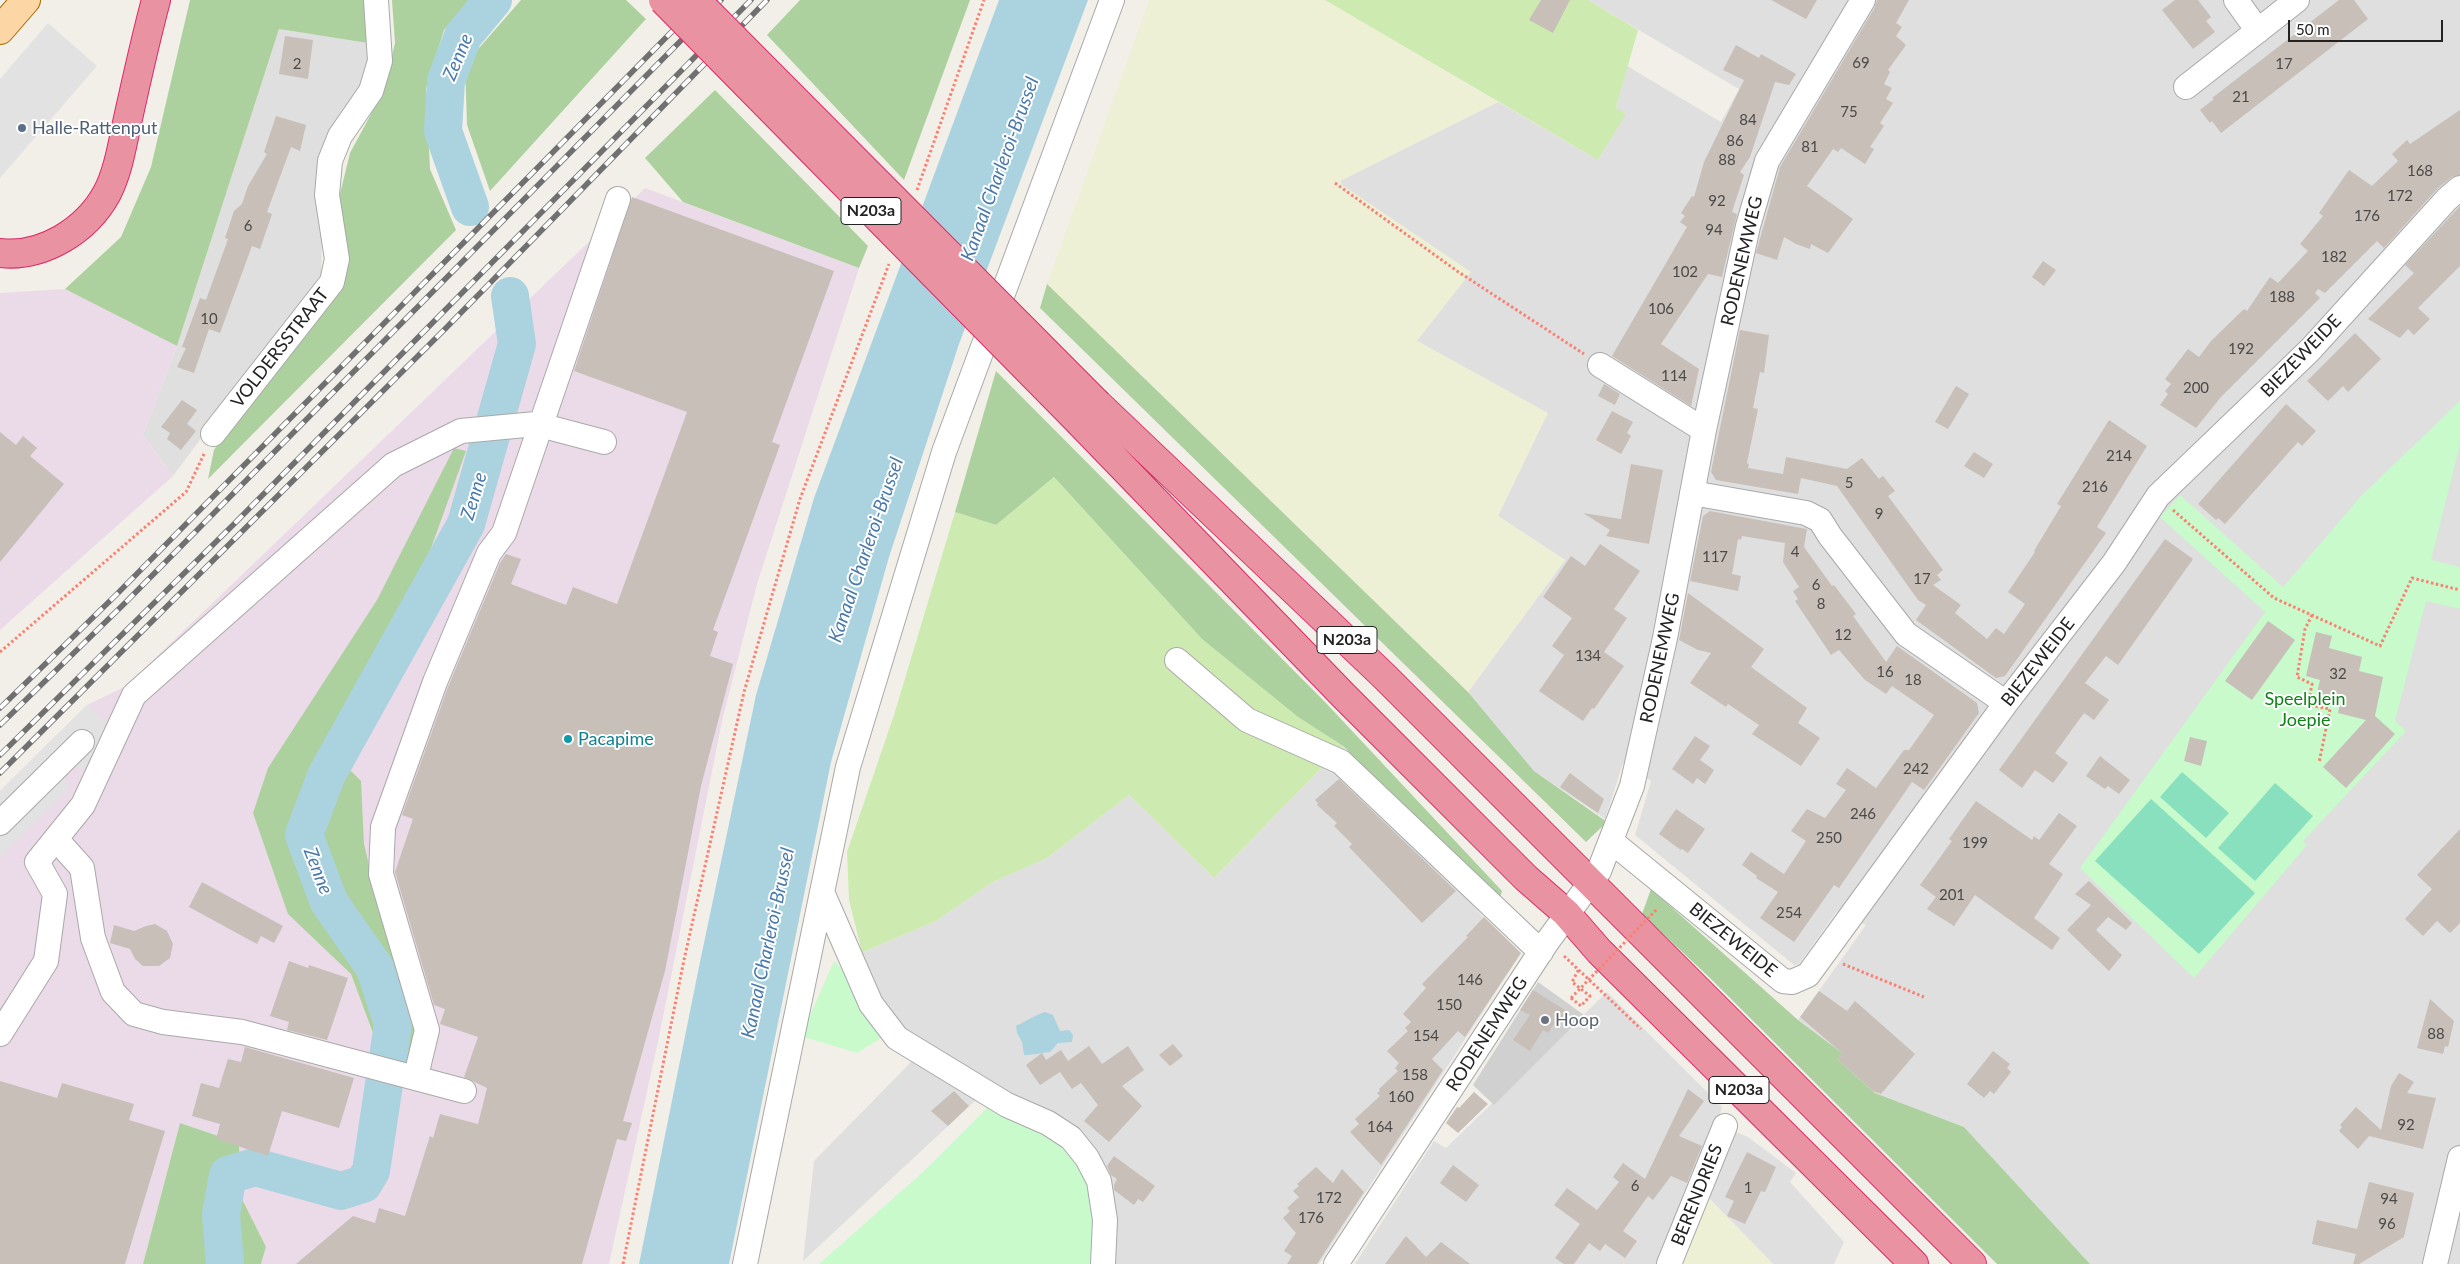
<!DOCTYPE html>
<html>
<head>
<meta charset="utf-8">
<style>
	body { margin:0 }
	#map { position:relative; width:2460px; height:1264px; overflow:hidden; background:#f2efe9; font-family:Lato,sans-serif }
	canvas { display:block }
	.scale { position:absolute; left:2288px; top:20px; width:155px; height:22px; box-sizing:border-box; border:2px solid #222; border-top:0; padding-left:6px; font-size:15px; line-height:18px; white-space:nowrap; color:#222; -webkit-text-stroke:4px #fff; paint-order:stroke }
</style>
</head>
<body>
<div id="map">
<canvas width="2460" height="1264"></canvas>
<div class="scale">50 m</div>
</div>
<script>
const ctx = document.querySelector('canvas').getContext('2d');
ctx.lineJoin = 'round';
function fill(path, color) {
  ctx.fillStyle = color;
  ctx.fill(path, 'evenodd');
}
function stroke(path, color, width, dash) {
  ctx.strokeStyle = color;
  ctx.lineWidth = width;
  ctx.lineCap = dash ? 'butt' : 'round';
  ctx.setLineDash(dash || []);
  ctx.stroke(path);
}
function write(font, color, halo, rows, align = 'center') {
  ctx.font = font + ' Lato,sans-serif';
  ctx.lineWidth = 4;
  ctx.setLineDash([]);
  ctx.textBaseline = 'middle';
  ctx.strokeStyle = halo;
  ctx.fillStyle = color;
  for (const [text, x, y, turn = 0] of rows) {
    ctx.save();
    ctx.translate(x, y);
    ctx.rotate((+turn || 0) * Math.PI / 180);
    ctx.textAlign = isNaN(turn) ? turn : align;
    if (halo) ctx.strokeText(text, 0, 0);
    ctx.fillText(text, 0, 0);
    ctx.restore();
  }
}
fill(new Path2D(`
	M1588,0H2460V1264H2090L1964,1127L1875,1093L1836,1059L1841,1053L1798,1020L1866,925L1837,911L1799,964L1794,965L1635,835L1651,781L1623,763L1605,819L1534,771L1468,692L1565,560L1498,516L1547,413L1417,341L1340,181L1498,102L1598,160L1625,114L1616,109L1627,66L1721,122L1739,89Z
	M279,29L374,44L322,208L321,284L257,363L173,476L143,435L177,346Z
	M1343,746L1482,916L1521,953L1319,1264H1111L1095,1158L905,1033L871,983L856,955L936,921L991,883L1047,858L1129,795L1214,878Z
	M1607,992L1722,1107L1712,1137L1656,1264H1355L1434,1141L1446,1148Z
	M913,1060L977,1099L803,1261L814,1161Z
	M1736,1132L1748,1137L1796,1173L1790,1182L1844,1242L1834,1264H1773L1709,1198Z`), '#e0dfdf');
fill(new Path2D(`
	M645,188L859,268L757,584L722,721L659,1037L609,1264H261L266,1247L241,1197L239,1143L180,1123L143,1264H0V791L87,705L126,686Z
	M65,289L177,346L143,435L173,476L0,630V293Z`), '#ebdbe8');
fill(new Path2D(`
	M1538,982L1584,1015L1494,1105L1473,1085Z`), '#d0d0d0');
fill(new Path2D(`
	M1149,0H1325L1498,102L1340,181L1342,185L1471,272L1417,341L1548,413L1498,516L1565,560L1468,692L1047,284Z
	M1708,1198L1773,1264H1681Z`), '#eef0d5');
fill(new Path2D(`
	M1325,0H1588L1638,30L1616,108L1626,114L1598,160Z
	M1054,477L1202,639L1298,717L1343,746L1214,878L1129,795L1047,858L991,883L936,921L856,955L861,948L849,900L847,852L894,715L955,512L996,525Z`), '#cdebb0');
fill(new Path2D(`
	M190,0H371L374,44L279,29L177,346L65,289L121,237L151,167Z
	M392,0H471L444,30L426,89L430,169L456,230L208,479L214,450L235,416L339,288L338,202L350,153L384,90L395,43Z
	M521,0H626L646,19L490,191L467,125L465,64Z
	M800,0H970L904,180L767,35Z
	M715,90L868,246L859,268L683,202L645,158Z
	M1047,284L1468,692L1534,771L1607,822L1586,842L1040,308Z
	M996,371L1325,702L1502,891L1499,901L1343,746L1298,717L1202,639L1054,477L996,525L955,512Z
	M454,448L466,451L404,623L340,760L361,781L364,844L382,921L412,998L417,1062L382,1057L351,974L288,914L253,813L268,768L377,600Z
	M1651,889L1798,1020L1842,1053L1837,1059L1875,1093L1964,1127L2090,1264H1997L1711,979L1642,914Z
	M180,1123L239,1143L241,1197L266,1247L261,1264H143Z`), '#add19e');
fill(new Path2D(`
	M2460,401V444L2431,560L2460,567V609L2426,601L2395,721L2406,731L2303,841L2307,845L2194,978L2080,868L2265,612L2160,517L2180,495L2283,587L2362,495Z
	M834,961L849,976L883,1037L857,1053L801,1036Z
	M989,1106L1051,1138L1075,1159L1093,1185L1094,1264H819L923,1172Z`), '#c8facc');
fill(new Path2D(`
	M2182,772L2229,813L2206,838L2160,797Z
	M2275,783L2313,816L2255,881L2218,848Z
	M2151,799L2255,893L2199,954L2095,861Z`), '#88e0be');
fill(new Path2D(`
	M48,23L97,66L0,178V79Z
	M87,705L108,724L85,770L72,766L63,782L71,786L0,857V791Z`), '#e2e2e2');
fill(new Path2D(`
	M999,0H1088L959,344L889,557L831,762L729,1264H639L700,962L756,695L814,498Z
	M1045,1012L1053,1015L1060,1031L1069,1030L1073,1035L1072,1042L1058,1043L1050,1052C1041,1053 1031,1055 1024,1055L1022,1042L1017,1033L1016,1026C1022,1023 1040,1013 1045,1012Z`), '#aad3df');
stroke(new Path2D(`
	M470,207L443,131L446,81L463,36L493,0
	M225,1264L221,1214L228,1175L255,1167L341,1191L363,1184L371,1171L393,1024L375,968L329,902L304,835L326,776L466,524L517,344L510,296`), '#aad3df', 38);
fill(new Path2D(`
	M1541,0H1570L1553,33L1529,20Z
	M1771,0H1817L1806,19Z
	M1877,0H1909L1896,23L1902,27L1896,36L1906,45L1888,70L1890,72L1884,84L1892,88L1886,99L1893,103L1880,123L1884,126L1870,147L1874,149L1865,164L1841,148L1838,152L1833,149L1807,186L1853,219L1828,253L1811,244L1810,249L1796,244L1784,237L1777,260L1756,253L1780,167L1875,7Z
	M2175,0H2198L2211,17L2206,21L2215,32L2193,49L2162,10Z
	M2339,0H2354L2368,19L2221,133L2212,121L2210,123L2200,110L2214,99L2212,98Z
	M285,36L313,40L308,79L279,74Z
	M1736,45L1759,58L1761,54L1796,74L1789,85L1775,82L1750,157L1740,172L1744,175L1732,212L1737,214L1722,277L1708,274L1661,344L1699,369L1691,406L1612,356L1687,227L1680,222L1685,216L1681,213L1692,196L1694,197L1704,162L1744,80L1723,70Z
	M2460,110V175L2452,177L2438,188L2384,248L2377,241L2325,293L2318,289L2315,293L2320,298L2221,397L2196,428L2160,405L2168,394L2165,391L2171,384L2165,379L2188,349L2199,357L2211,341L2244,309L2247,311L2270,277L2278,283L2308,251L2300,244L2323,216L2319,213L2349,170L2372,186L2398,161L2392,154L2407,140L2410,144Z
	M276,116L306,125L300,151L291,147L267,212L272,214L260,249L252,246L220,333L209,329L194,373L177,367L186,348L182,347L200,298L206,300L228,239L225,238L234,211L242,204L248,186L267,154L264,152Z
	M632,197L834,271L772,442L780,445L713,630L718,632L710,656L733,664L701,786L665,971L623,1121L632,1123L626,1141L617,1139L582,1264H296L353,1216L375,1223L379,1208L405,1216L430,1136L433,1138L440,1114L478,1124L487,1088L464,1077L478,1037L440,1024L445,1009L434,1005L395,872L413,819L402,815L448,687L500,563L506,554L521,559L511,584L566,605L573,587L617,604L687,412L574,371Z
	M2460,206V266L2418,308L2430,319L2414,335L2408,329L2400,338L2368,319L2414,273L2405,265Z
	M2043,261L2056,270L2044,286L2032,277Z
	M1740,330L1769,335L1764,373L1760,372L1753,408L1758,409L1747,463L1749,464L1748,468L1783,474L1786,457L1847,469L1862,458L1879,479L1883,476L1895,491L1888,496L1943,570L1937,575L1941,580L1933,585L1961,605L1955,613L1987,639L1996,628L2004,634L2025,604L2008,592L2035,552L2034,551L2061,506L2057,504L2109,420L2147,446L2097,527L2106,533L2005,676L1996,678L1916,620L1926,605L1918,600L1837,486L1801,478L1798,494L1716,480L1711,472Z
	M2355,333L2381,359L2348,392L2343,386L2328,401L2307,381Z
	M1604,384L1620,394L1615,405L1598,396Z
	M1956,386L1969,394L1948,429L1935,422Z
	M182,400L197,410L187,424L196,431L181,450L167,439L170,433L161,427Z
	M2286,404L2316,431L2302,446L2298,442L2225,524L2218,518L2216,520L2198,504Z
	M1612,411L1633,422L1627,433L1631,436L1621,454L1596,440Z
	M0,432L16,445L23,436L37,448L30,456L64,484L0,562Z
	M1974,452L1993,464L1984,478L1964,466Z
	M1631,464L1663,470L1649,544L1606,536L1610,530L1583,513L1621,519Z
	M1710,511L1807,529L1804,547L1832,586L1834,585L1840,593L1856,614L1853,616L1886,662L1897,646L1977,703L1979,713L1924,790L1912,782L1839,888L1834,885L1794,942L1760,918L1778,892L1756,878L1757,876L1742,865L1751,852L1784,874L1806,841L1791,831L1807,809L1825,818L1846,790L1836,784L1847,768L1876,788L1904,750H1909L1934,715L1892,686L1886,694L1865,680L1839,650L1831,655L1795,601L1798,599L1793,591L1799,587L1783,562L1785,543L1742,536L1741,540L1738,539L1732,574L1741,576L1738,591L1690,581L1703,516Z
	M2165,539L2193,559L2118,665L2106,656L2085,683L2109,700L2094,720L2084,713L2055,753L2068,763L2053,783L2035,770L2022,788L1999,770Z
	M1600,544L1640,571L1614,609L1627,618L1604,652L1624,666L1594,709L1592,708L1583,721L1539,691L1564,655L1552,646L1572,618L1543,597L1571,556L1585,566Z
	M1688,593L1764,649L1751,667L1807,708L1798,723L1820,738L1801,766L1752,734L1759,725L1728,704L1726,707L1690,683L1711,653L1698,650L1679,640Z
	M2268,621L2295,640L2252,700L2225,681Z
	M2316,632L2332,636L2329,648L2362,657L2359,671L2383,677L2375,716L2395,734L2346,788L2323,767L2366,720L2338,713L2341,699L2317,693L2320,680L2306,676Z
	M1695,736L1710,746L1700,760L1714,770L1705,784L1697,778L1693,784L1672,769Z
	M2190,737L2207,741L2201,766L2184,761Z
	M2100,756L2130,780L2119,794L2108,786L2105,789L2086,776Z
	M1570,773L1604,799L1598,813L1560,787Z
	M1339,779L1456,891L1422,923L1349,847L1352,844L1334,826L1337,823L1317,805L1318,803L1315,800Z
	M1976,801L2032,840L2034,836L2039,840L2059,813L2077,826L2049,864L2063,874L2034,918L2060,938L2052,950L1975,895L1954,926L1927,909L1936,897L1920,885L1952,841L1949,839Z
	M1676,809L1705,829L1688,853L1682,849L1681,850L1659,834Z
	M2460,829V923L2450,933L2437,921L2423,936L2405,919L2432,889L2417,875Z
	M2089,881L2132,923L2126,930L2108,917L2096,930L2122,955L2109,971L2067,930L2091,905L2075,894Z
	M202,882L283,926L274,943L261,936L257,944L189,907Z
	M1484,917L1521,953L1465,1037L1458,1031L1432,1059L1443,1070L1381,1165L1350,1132L1359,1124L1355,1119L1380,1096L1377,1093L1380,1091L1379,1089L1398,1071L1395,1068L1399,1063L1387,1051L1408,1031L1405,1028L1411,1022L1403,1014L1426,988L1422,984L1468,937L1466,936Z
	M155,924L167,931L173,944L170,958L159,966H143L135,959L130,949L110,943L114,925L134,931L146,926Z
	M289,961L308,968L309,965L348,978L327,1040L287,1030L289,1022L270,1016Z
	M1533,990L1568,1012L1558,1028L1553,1025L1548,1033L1543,1030L1530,1051L1513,1040L1530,1015L1520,1010Z
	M1819,991L1847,1011L1855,1001L1915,1054L1881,1094L1873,1091L1837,1059L1842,1053L1800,1017Z
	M2430,999L2454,1021L2448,1047L2445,1046L2443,1054L2417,1048Z
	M1173,1044L1183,1056L1170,1066L1159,1055Z
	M1089,1046L1102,1064L1128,1046L1144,1070L1122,1086L1142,1106L1109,1142L1084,1121L1098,1105L1081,1083L1072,1089L1060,1072L1040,1085L1026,1065L1042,1053L1046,1060L1061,1050L1068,1061Z
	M245,1047L354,1078L339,1128L282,1111L268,1156L216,1139L220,1124L192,1116L201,1083L219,1088L228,1059L241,1062Z
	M1993,1051L2010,1064L2007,1068L2011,1072L1994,1094L1990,1091L1984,1098L1967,1084Z
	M2399,1073L2414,1082L2407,1093L2436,1098L2423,1149L2369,1136L2358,1149L2339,1131L2342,1127L2340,1125L2356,1107L2381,1130L2391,1086Z
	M0,1081L57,1098L62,1083L134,1104L129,1120L165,1131L125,1264H0Z
	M1688,1089L1704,1101L1679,1136L1702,1146L1687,1183L1671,1176L1653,1200L1648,1196L1623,1231L1637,1241L1625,1258L1605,1244L1600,1251L1589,1243L1574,1264H1564L1555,1258L1580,1224L1554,1205L1567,1188L1597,1210L1619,1182L1613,1177L1623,1163L1645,1179Z
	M954,1091L969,1106L948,1126L931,1111Z
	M1474,1092L1488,1104L1458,1133L1446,1123L1457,1107L1459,1108Z
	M1747,1152L1776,1167L1765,1192L1761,1191L1745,1224L1727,1216L1734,1201L1725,1197Z
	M1114,1156L1155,1186L1143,1202L1138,1199L1134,1205L1114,1190V1185L1117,1179L1111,1175L1107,1166Z
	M1453,1165L1479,1185L1466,1202L1440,1183Z
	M1316,1167L1333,1183L1342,1169L1364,1192L1317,1264H1287L1292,1256L1284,1251L1296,1233L1283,1218L1290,1211L1287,1208L1299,1197L1293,1191L1299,1186L1297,1184Z
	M2369,1182L2414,1193L2404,1237L2359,1264H2353L2356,1254L2312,1244L2317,1220L2357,1229Z
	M1406,1236L1426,1257L1441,1242L1470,1264H1385Z`), '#c7bfb8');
const minor = new Path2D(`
	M2236,0L2258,31
	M2186,87L2297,0
	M1600,365L1704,430
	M213,434L332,282L337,259L327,195L330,161L340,136L371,91L380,61L376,0
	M1692,493L1806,513L1820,520L1830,536L1906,634L2006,703
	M1177,660L1247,720L1341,762L1541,952
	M0,823L82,742
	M56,839L82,868L93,938L113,992L134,1014L163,1022L242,1032L464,1091
	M1611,841L1783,981L1792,982L1808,975L2006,703L2114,563L2158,496L2310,350L2447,199L2460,188
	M822,892L871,1004L897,1038L1007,1105L1048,1123L1071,1138L1087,1158L1099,1181L1105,1220L1103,1264
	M0,1034L46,961L55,894L37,862L83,805L134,695L393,465L461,431L536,424L604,442
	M416,1076L427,1030L381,874L383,827L435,682L489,553L504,533L618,199
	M745,1264L848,767L944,452L1112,0
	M1336,1264L1547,942L1599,871L1632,786L1665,638L1704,430L1748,226L1767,161L1863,0
	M1669,1264L1725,1126
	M2435,1264L2460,1158`);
const major = new Path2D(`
	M0,30L26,0`);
const highway = new Path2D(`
	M0,253C43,258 87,230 107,193C118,172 122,146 127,123C136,82 145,41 156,0
	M1098,404L1385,677L1972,1264
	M1080,423L1343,695L1526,878L1566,913L1599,951L1914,1264`);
stroke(minor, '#a9a9a9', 26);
stroke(major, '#a06b00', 30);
stroke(highway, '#dc2a67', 30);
stroke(new Path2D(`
	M1335,183L1457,271L1584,354
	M917,190L984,0
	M2173,510L2274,598L2380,646L2412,578L2460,590
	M2312,615L2305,629L2297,677L2312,684L2308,705L2330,709L2319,763
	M0,652L186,492L205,452
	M1564,956L1641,1029
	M1843,964L1924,997
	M1571,998L1581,1006L1590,996L1572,982L1579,969
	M623,1264L684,960L744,692L800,499L889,264`), '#fa8072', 3, [2.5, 2.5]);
stroke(minor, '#fff', 24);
stroke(major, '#fcd6a4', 28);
stroke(highway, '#e892a2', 28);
const rail = new Path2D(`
	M0,708L116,595L703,0
	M0,725L125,603L721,0
	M0,755L234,524L751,0
	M0,773L446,328L767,0`);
stroke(rail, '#707070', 5.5);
stroke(rail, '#fff', 4, [11]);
const highwayBridge = new Path2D(`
	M663,0L1080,423
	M696,0L1098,404`);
stroke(highwayBridge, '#dc2a67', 30, []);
stroke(new Path2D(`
	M1571,998L1658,908`), '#fa8072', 3, [2.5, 2.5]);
stroke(highwayBridge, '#e892a2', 28);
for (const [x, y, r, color] of [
	[22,128,5,"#5c6f8a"],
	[568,739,5,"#0f9aa8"],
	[1545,1020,5,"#6b7280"]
]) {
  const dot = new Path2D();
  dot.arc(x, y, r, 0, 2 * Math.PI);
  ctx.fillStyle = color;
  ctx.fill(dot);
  stroke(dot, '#fff', 2);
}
write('15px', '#4b4948', null, [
	["69",1861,63],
	["2",297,64],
	["17",2284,64],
	["21",2241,97],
	["75",1849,112],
	["84",1748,120],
	["86",1735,141],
	["81",1810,147],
	["88",1727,160],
	["168",2420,171],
	["172",2400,196],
	["92",1717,201],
	["176",2367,216],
	["6",248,226],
	["94",1714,230],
	["182",2334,257],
	["102",1685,272],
	["188",2282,297],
	["106",1661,309],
	["10",209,319],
	["192",2241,349],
	["114",1674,376],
	["200",2196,388],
	["214",2119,456],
	["5",1849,483],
	["216",2095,487],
	["9",1879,514],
	["4",1795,552],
	["117",1715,557],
	["17",1922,579],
	["6",1816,585],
	["8",1821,604],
	["12",1843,635],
	["134",1588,656],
	["16",1885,672],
	["32",2338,674],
	["18",1913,680],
	["242",1916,769],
	["246",1863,814],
	["250",1829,838],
	["199",1975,843],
	["201",1952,895],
	["254",1789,913],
	["146",1470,980],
	["150",1449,1005],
	["88",2436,1034],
	["154",1426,1036],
	["158",1415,1075],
	["160",1401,1097],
	["92",2406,1125],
	["164",1380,1127],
	["6",1635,1186],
	["1",1748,1188],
	["172",1329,1198],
	["94",2389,1199],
	["176",1311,1218],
	["96",2387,1224]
]);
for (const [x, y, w] of [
	[871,211,60],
	[1347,640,60],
	[1739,1090,60]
]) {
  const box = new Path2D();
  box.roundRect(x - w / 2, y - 13.5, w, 27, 4);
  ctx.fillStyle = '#fff';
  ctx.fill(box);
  stroke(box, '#222', 1);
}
write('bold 16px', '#222', null, [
	["N203a",871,211],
	["N203a",1347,640],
	["N203a",1739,1090]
]);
write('18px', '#4e5e75', '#fff', [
	["Halle-Rattenput",32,128]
], 'left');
write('18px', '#222', '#fff', [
	["RODENEMWEG",1742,261,-77],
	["VOLDERSSTRAAT",280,348,-52],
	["BIEZEWEIDE",2301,356,-46],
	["RODENEMWEG",1660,658,-78],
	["BIEZEWEIDE",2038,662,-52],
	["BIEZEWEIDE",1733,940,39],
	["RODENEMWEG",1487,1034,-57],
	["BERENDRIES",1697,1195,-68]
]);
write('18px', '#0c8416', '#fff', [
	["Speelplein",2305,699],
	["Joepie",2305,720]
]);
write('18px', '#0d838f', '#fff', [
	["Pacapime",578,739]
], 'left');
write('18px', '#5b616d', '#fff', [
	["Hoop",1555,1020]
], 'left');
write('italic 19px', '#4a7aab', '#fff', [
	["Zenne",458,57,-67],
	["Kanaal Charleroi-Brussel",1000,169,-70],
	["Zenne",474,496,-73],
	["Kanaal Charleroi-Brussel",866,550,-71],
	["Zenne",318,871,69],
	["Kanaal Charleroi-Brussel",768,943,-78]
]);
</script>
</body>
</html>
